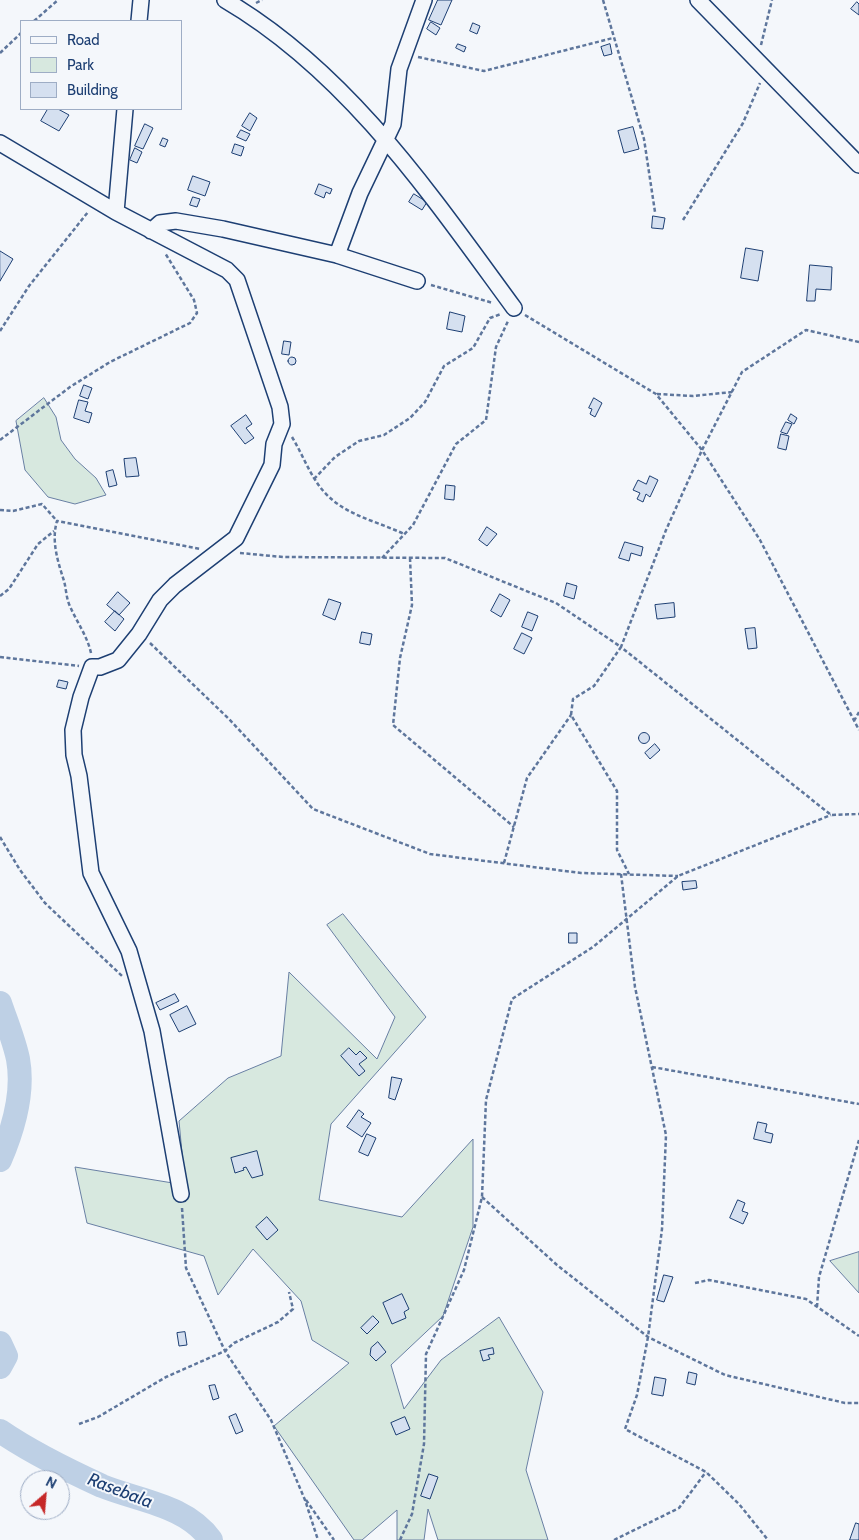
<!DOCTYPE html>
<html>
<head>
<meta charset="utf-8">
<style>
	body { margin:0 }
	#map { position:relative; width:859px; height:1540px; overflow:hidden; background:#f4f7fb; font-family:Cabin,sans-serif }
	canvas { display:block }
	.legend { position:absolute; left:20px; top:20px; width:162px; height:90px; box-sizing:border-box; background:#f4f7fb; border:1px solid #9eadc5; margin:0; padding:6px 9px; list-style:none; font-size:15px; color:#1d3f73 }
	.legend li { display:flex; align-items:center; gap:10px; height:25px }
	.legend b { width:25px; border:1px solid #9eadc5 }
	.north { position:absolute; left:20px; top:1470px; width:50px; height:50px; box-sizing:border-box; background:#f4f7fb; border:1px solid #9eadc5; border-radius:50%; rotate:27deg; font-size:14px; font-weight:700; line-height:20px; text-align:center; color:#1d3f73 }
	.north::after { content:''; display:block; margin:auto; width:18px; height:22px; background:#c62828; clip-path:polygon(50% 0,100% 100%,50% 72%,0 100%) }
</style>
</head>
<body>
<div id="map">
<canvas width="859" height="1540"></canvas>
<ul class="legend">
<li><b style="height:6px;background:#f4f7fb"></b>Road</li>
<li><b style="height:14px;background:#d7e8df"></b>Park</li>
<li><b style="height:14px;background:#d5e0f0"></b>Building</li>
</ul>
<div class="north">N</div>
</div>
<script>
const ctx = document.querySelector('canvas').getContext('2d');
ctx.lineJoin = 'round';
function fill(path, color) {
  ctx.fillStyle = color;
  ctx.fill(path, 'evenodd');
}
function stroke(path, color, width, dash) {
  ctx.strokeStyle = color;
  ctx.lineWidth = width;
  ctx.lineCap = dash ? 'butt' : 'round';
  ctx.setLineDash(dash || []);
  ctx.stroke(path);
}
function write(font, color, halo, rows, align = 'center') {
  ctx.font = font + ' Cabin,sans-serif';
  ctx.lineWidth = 4;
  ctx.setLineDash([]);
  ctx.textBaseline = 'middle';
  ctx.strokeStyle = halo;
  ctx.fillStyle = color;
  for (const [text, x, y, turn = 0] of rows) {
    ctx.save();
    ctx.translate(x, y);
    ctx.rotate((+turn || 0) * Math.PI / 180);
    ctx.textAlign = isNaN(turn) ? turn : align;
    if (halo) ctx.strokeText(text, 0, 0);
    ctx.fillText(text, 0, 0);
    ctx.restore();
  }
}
const green = new Path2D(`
	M44,398L56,417L61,440L75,459L96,478L106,495L75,504L48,497L25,470L16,421Z
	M343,914L426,1017L331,1124L319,1200L402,1217L473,1139V1227L443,1316L391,1365L404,1409L441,1360L499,1317L543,1392L526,1470L548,1540H438L428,1509L424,1540H397V1510L362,1540H354L274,1426L349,1363L312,1340L301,1301L253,1249L218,1295L204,1256L87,1223L75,1167L185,1185L179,1121L228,1078L281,1056L289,972L377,1059L395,1017L327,925Z
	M859,1252V1293L830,1261Z`);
fill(green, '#d7e8df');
stroke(green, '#687fa3', 1);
stroke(new Path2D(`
	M0,1003C6,1021 14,1040 18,1059C24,1092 13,1130 0,1160
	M0,1343L6,1356L0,1367
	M0,1431C32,1453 67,1470 102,1486C139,1501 186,1505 211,1540`), '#bed0e5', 24);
const building = new Path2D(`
	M438,0H452L441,25L429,20Z
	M857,2L859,4V15L851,9Z
	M431,22L440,28L436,35L427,29Z
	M473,23L480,26L477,34L470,31Z
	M458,44L466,47L464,52L456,48Z
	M610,44L612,54L604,56L601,47Z
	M48,109H58L69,115L59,131L41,121Z
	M250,113L257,118L250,131L242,126Z
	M145,124L153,128L143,149L135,146Z
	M633,127L639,149L624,153L618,131Z
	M241,130L250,134L246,141L237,137Z
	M163,138L168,140L165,147L160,145Z
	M235,144L244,147L241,156L232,153Z
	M135,148L142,152L137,163L130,160Z
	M193,176L210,182L205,196L188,190Z
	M319,184L332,189L330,194L326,192L324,198L315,194Z
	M414,194L427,202L422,210L409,202Z
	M193,197L200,199L197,207L190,205Z
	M653,216L665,218L663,229L652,228Z
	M746,248L763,251L758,281L741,278Z
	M0,251L13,259L0,281Z
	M810,265L832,267L831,290L816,289L815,301H807Z
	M450,312L465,316L462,332L447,329Z
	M284,341L291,342L289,355L282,354Z
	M288 361a4 4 0 1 1 8 0a4 4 0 1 1-8 0Z
	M84,385L92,388L88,399L80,396Z
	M594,398L602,403L595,417L590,414L592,409L589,408Z
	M79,400L88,402L85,411L92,413L89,423L74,418Z
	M791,414L797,418L794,424L788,420Z
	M246,415L252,424L246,428L254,438L245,444L231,426Z
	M786,422L792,424L787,434L781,432Z
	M781,434L789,436L786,450L778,448Z
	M136,458L139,476L126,477L124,459Z
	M113,470L117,485L109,487L106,472Z
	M650,476L658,480L650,497L646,494L643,502L637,499L640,493L633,490L638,480L646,484Z
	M446,485L455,486L454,500L445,499Z
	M487,527L497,534L487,546L479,540Z
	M625,542L643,547L641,556L631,553L629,561L619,558Z
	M567,583L577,586L574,599L564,596Z
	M118,592L130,603L119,615L107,605Z
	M500,594L510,600L501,617L491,611Z
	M329,599L341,603L335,620L323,615Z
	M674,603L675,617L657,619L655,605Z
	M115,611L124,619L115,631L105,622Z
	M528,612L538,616L532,631L522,627Z
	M755,628L757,648L748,649L745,629Z
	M362,632L372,634L370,645L360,643Z
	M522,633L532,638L524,654L514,649Z
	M59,680L68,682L66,689L57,687Z
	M638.5 738a5.5 5.5 0 1 1 11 0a5.5 5.5 0 1 1-11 0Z
	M655,744L660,750L650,759L645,753Z
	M696,881L697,888L683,890L682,882Z
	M569,933H577V943H569Z
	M175,994L179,1001L160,1010L156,1003Z
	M187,1006L196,1024L179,1032L170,1015Z
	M349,1048L356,1055L360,1051L367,1058L359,1064L365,1071L359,1076L341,1056Z
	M392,1077L402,1079L395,1100L389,1098Z
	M359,1110L364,1114L361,1117L371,1123L362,1137L347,1127Z
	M758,1122L767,1124L765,1132L773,1134L771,1143L754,1139Z
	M367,1134L376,1138L368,1156L359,1152Z
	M257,1151L263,1175L252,1178L246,1167L243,1168L244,1170L235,1173L231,1158Z
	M738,1200L745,1203L742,1211L748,1213L743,1224L730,1218Z
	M267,1217L278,1230L267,1240L256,1227Z
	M664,1275L673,1277L664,1302L657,1300Z
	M402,1294L409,1309L404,1312L406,1318L392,1324L383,1303Z
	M373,1316L379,1322L367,1334L361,1328Z
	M185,1332L187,1345L179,1346L177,1333Z
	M378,1342L386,1352L376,1361L370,1355L371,1348Z
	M493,1348L494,1354L488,1355L490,1359L483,1361L480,1351Z
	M689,1372L697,1374L695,1385L687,1383Z
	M655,1377L666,1379L663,1396L652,1394Z
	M215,1385L219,1398L213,1400L209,1386Z
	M236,1414L243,1431L236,1434L229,1417Z
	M405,1417L410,1429L396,1435L391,1423Z
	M429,1474L438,1477L430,1499L421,1496Z
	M856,1523L859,1524V1540H850Z`);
fill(building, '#d5e0f0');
stroke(building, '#1d3f73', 1);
const minor = new Path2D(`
	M225,0C348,72 431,195 514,308
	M698,0L859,165
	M139,21L141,0
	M0,143L116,212L227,270L237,280L280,407L282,424L274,444L272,465L236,538L175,585L160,600L139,634L118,660L100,667H92L81,697L73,730L74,755L79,776L91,873L129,951L152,1031L181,1194
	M116,212L125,109
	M151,231L160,223L176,221L223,229L337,255L417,281
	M337,255L360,193L393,124L399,69L424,0`);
stroke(minor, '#1d3f73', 18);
stroke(new Path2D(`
	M603,0L644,139L655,212
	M256,3L262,0
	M34,21L58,0
	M761,45L772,0
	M0,53L21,33
	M418,57L484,71L613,38
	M683,220L743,123L760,83
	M431,285L493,303
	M525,315L656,394L702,450L666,530L621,647L831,815L859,814
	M0,331L29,286L88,212
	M859,342L806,330L742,372L702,450L760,540L859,730
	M657,394L693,396L732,392
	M292,437C300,450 306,465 314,478C335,514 370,518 404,534
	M0,440L70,387L110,362L190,323L197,313L194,300L165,253
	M314,479L335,457L359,441L384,435L410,418L425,402L444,366L473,348L490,318L501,314
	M0,510L13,511L42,504L57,521
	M240,553L283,557L445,558L556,603L621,647L594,686L573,699L571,715L617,791V850L629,874
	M382,558L413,525L456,444L486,420L496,347L508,321
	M410,558L412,605L400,658L393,725L514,827
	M0,596L9,589L38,544L54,531
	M150,643L229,719L313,809L430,854L581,873L678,876
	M91,653C87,635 76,621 69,604C66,596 66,588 64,581C58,562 51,541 57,521L200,549
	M0,657L79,666
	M854,721L859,712
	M0,837L20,870L45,903L122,976
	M504,863L527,778L571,715
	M621,874L635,987L666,1135L662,1229L648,1337L637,1395L625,1429L706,1472L739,1504L768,1540
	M652,1067L859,1104
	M482,1197L557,1265L648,1337L725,1375L845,1403H859
	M182,1208L186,1268L225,1351L271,1420L305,1500L318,1540
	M695,1283L709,1280L806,1299L859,1336
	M817,1307L819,1277L859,1140
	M79,1424L98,1417L166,1377L225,1351L234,1343L278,1322L293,1309L289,1292
	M306,1500L334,1540
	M400,1540L412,1514L424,1444L426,1354L464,1270L482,1197L486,1100L512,999L593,947L678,876L831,815
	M614,1540L679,1508L706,1472`), '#5e769c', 2.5, [4, 2.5]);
stroke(minor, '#f4f7fb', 15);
write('italic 18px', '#1d3f73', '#f4f7fb', [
	["Rasebala",120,1491,21]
]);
</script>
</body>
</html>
